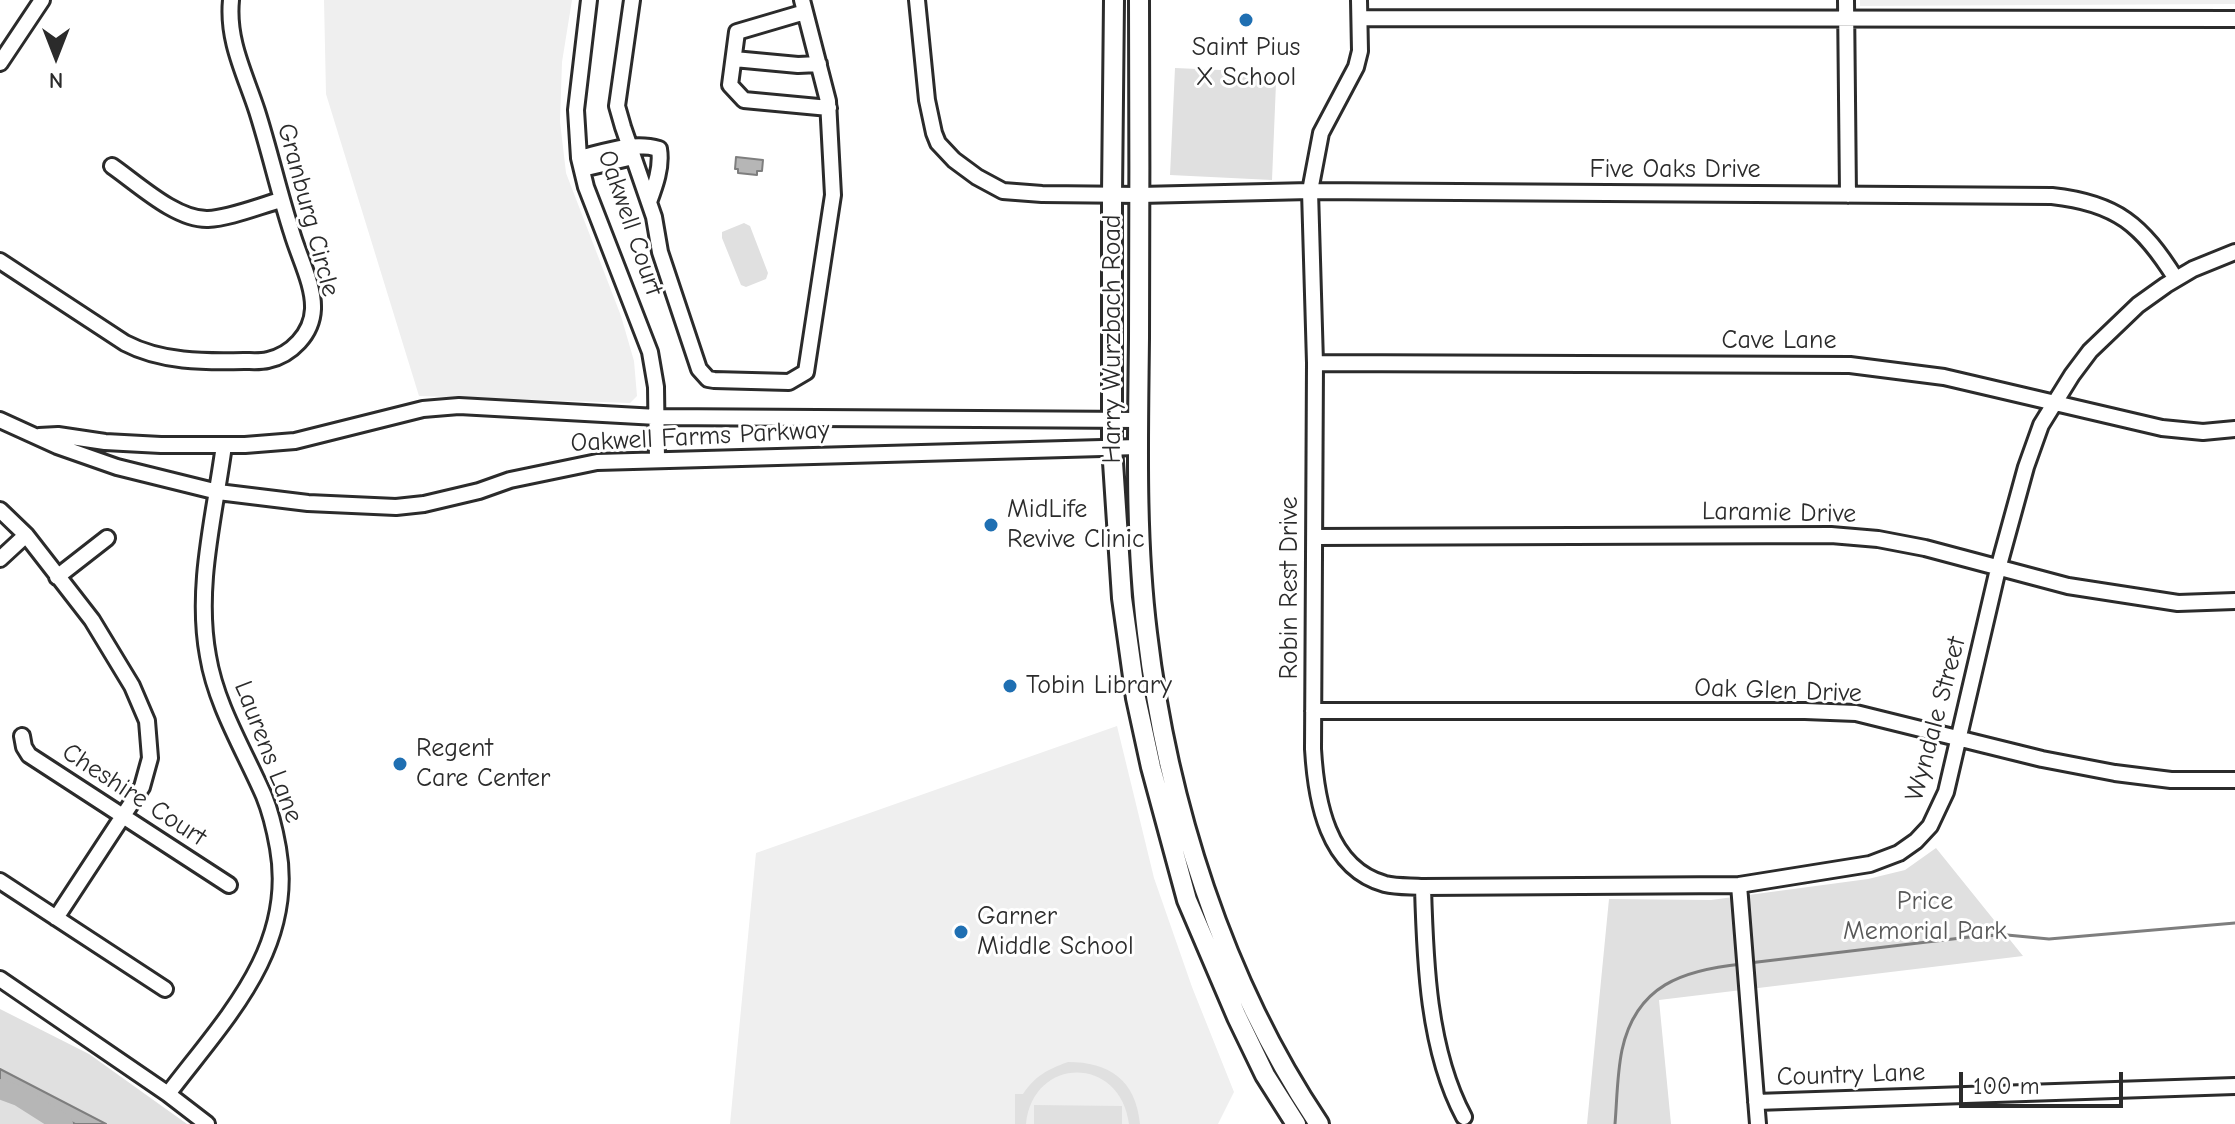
<!DOCTYPE html>
<html>
<head>
<meta charset="utf-8">
<style>
	body { margin:0 }
	#map { position:relative; width:2235px; height:1124px; overflow:hidden; background:#fff; font-family:"Comic Neue",sans-serif }
	canvas { display:block }
	.north { position:absolute; left:16px; top:16px; width:80px; height:80px; -webkit-text-stroke:6px #fff; paint-order:stroke; rotate:180deg; font-size:22px; font-weight:700; line-height:32px; text-align:center; color:#2b2b2b }
	.north::after { content:''; display:block; margin:auto; width:28px; height:36px; background:#2b2b2b; clip-path:polygon(50% 0,100% 100%,50% 72%,0 100%) }
	.scale { position:absolute; left:1959px; top:1072px; width:164px; height:36px; box-sizing:border-box; border:4px solid #2b2b2b; border-top:0; padding-left:10px; font-size:24px; line-height:28px; white-space:nowrap; color:#2b2b2b; -webkit-text-stroke:6px #fff; paint-order:stroke }
</style>
</head>
<body>
<div id="map">
<canvas width="2235" height="1124"></canvas>
<div class="north">N</div>
<div class="scale">100 m</div>
</div>
<script>
const ctx = document.querySelector('canvas').getContext('2d');
ctx.lineJoin = 'round';
function fill(path, color) {
  ctx.fillStyle = color;
  ctx.fill(path, 'evenodd');
}
function stroke(path, color, width, dash) {
  ctx.strokeStyle = color;
  ctx.lineWidth = width;
  ctx.lineCap = dash ? 'butt' : 'round';
  ctx.setLineDash(dash || []);
  ctx.stroke(path);
}
function write(font, color, halo, rows, align = 'center') {
  ctx.font = font + ' "Comic Neue",sans-serif';
  ctx.lineWidth = 6;
  ctx.setLineDash([]);
  ctx.textBaseline = 'middle';
  ctx.strokeStyle = halo;
  ctx.fillStyle = color;
  for (const [text, x, y, turn = 0] of rows) {
    ctx.save();
    ctx.translate(x, y);
    ctx.rotate((+turn || 0) * Math.PI / 180);
    ctx.textAlign = isNaN(turn) ? turn : align;
    if (halo) ctx.strokeText(text, 0, 0);
    ctx.fillText(text, 0, 0);
    ctx.restore();
  }
}
fill(new Path2D(`
	M324,0H572L562,62L560,122L566,173L621,316L634,361L637,396L630,403L419,396L326,94Z
	M1860,0H2235V4L1860,6Z
	M1117,726L1154,878L1192,987L1234,1092L1218,1124H730L756,853Z`), '#efefef');
fill(new Path2D(`
	M1175,68L1266,72L1276,83L1272,180L1170,175Z
	M744,223L750,226L768,273L766,279L746,287L741,285L722,238V232Z
	M1936,848L2023,956L1659,1000L1671,1124H1587L1609,899L1711,900L1868,879L1905,870Z
	M0,1009L89,1054L187,1124H0Z
	M1068,1062C1109,1062 1136,1080 1140,1124H1129C1120,1055 1033,1056 1026,1124H1015V1094H1023C1035,1076 1048,1069 1068,1062Z
	M1034,1105L1122,1106V1124H1034Z`), '#e0e0e0');
const water = new Path2D(`
	M736,157L763,160L762,171H757V175L738,173V169H735Z
	M0,1069L106,1124H75L53,1112L22,1104L0,1091Z`);
fill(water, '#b6b6b6');
stroke(water, '#7e7e7e', 2);
stroke(new Path2D(`
	M1749,963L1978,936L2007,935L2049,939L2235,923
	M1615,1124C1617,1100 1617,1074 1622,1050C1636,985 1683,970 1742,964`), '#7e7e7e', 3);
stroke(new Path2D(`
	M0,1089L19,1096L63,1124`), '#b6b6b6', 20);
const minor = new Path2D(`
	M589,0L576,110L579,158L586,187L650,352L656,387L657,459
	M632,0L617,106L623,127L654,217L660,252L699,369L708,379L714,380L789,382L806,372L833,195L828,101L802,0
	M917,0L927,100L934,133L938,143L954,160L977,177L1003,191L1042,194L1140,195L1310,191L2052,196C2117,203 2142,225 2176,279
	M1359,0L1360,51L1356,67L1321,133L1310,191L1315,363L1313,749C1316,800 1327,868 1385,884C1397,887 1411,886 1423,887L1739,885L1870,864L1899,853L1916,841L1930,826L1946,792L1998,569L2026,467L2041,425L2072,375L2090,351L2138,305L2166,285L2193,269L2235,252
	M1846,0L1848,195
	M805,12L737,32L730,85L744,100L829,108
	M1360,18L2235,19
	M734,59L798,65L819,64
	M0,63L42,0
	M579,158C604,152 633,141 659,149C662,167 655,186 649,202
	M112,166C138,184 176,220 208,219C230,218 259,206 281,200
	M582,169L633,157
	M0,261L125,343C161,362 204,362 244,361C251,361 260,362 268,360C291,355 312,334 313,309C314,285 299,257 292,233C279,193 270,152 257,111C245,74 227,41 231,0
	M1315,363L1850,365L1944,377L2162,428L2203,432L2235,429
	M0,420L57,446L117,467L218,492L308,503L396,507L424,504L479,491L510,480L597,462L1138,447
	M39,436L58,435L105,442L161,445H245L295,441L423,409L459,406L657,417L1138,420
	M0,510L26,535L92,620L132,686L147,721L150,758L142,787L56,918
	M1315,537L1831,535L1878,539L1925,548L2068,586L2178,603L2235,601
	M0,559L26,535
	M57,577L107,538
	M1313,711H1805L1856,713L2042,759L2115,773L2171,780H2235
	M22,736L24,747L29,755L229,885
	M0,881L165,989
	M1739,885L1758,1124
	M1423,887C1425,961 1428,1050 1464,1117
	M0,979L168,1094L207,1124
	M168,1094C224,1020 296,949 278,848C275,831 271,813 264,796C244,750 216,705 208,656C195,586 215,514 224,445
	M1756,1102L2235,1086`);
const major = new Path2D(`
	M1114,0L1112,195V447L1122,598L1136,698L1151,767L1187,900L1237,1017L1265,1075L1296,1124
	M1139,0C1139,113 1140,225 1139,338C1138,435 1135,536 1147,633C1167,803 1223,981 1319,1124`);
stroke(minor, '#2b2b2b', 20);
stroke(major, '#2b2b2b', 24);
stroke(minor, '#fff', 14);
stroke(major, '#fff', 18);
for (const [x, y, r, color] of [
	[1246,20,8,"#1f6fb2"],
	[991,525,8,"#1f6fb2"],
	[1010,686,8,"#1f6fb2"],
	[400,764,8,"#1f6fb2"],
	[961,932,8,"#1f6fb2"]
]) {
  const dot = new Path2D();
  dot.arc(x, y, r, 0, 2 * Math.PI);
  ctx.fillStyle = color;
  ctx.fill(dot);
  stroke(dot, '#fff', 3);
}
write('26px', '#2b2b2b', '#fff', [
	["Saint Pius",1246,48,"center"],
	["X School",1246,78,"center"],
	["MidLife",1007,510],
	["Revive Clinic",1007,540],
	["Tobin Library",1026,686],
	["Regent",416,749],
	["Care Center",416,779],
	["Garner",977,917],
	["Middle School",977,947]
], 'left');
write('26px', '#2b2b2b', '#fff', [
	["Five Oaks Drive",1675,170],
	["Granburg Circle",308,210,75],
	["Oakwell Court",630,223,71],
	["Harry Wurzbach Road",1113,339,-90],
	["Cave Lane",1779,341],
	["Oakwell Farms Parkway",700,437,-3],
	["Laramie Drive",1779,513,1],
	["Robin Rest Drive",1290,588,-90],
	["Oak Glen Drive",1778,691,2],
	["Wyndale Street",1936,719,-75],
	["Laurens Lane",268,752,69],
	["Cheshire Court",134,795,33],
	["Country Lane",1851,1075,-2]
]);
write('26px', '#585858', '#fff', [
	["Price",1925,902],
	["Memorial Park",1925,932]
]);
</script>
</body>
</html>
